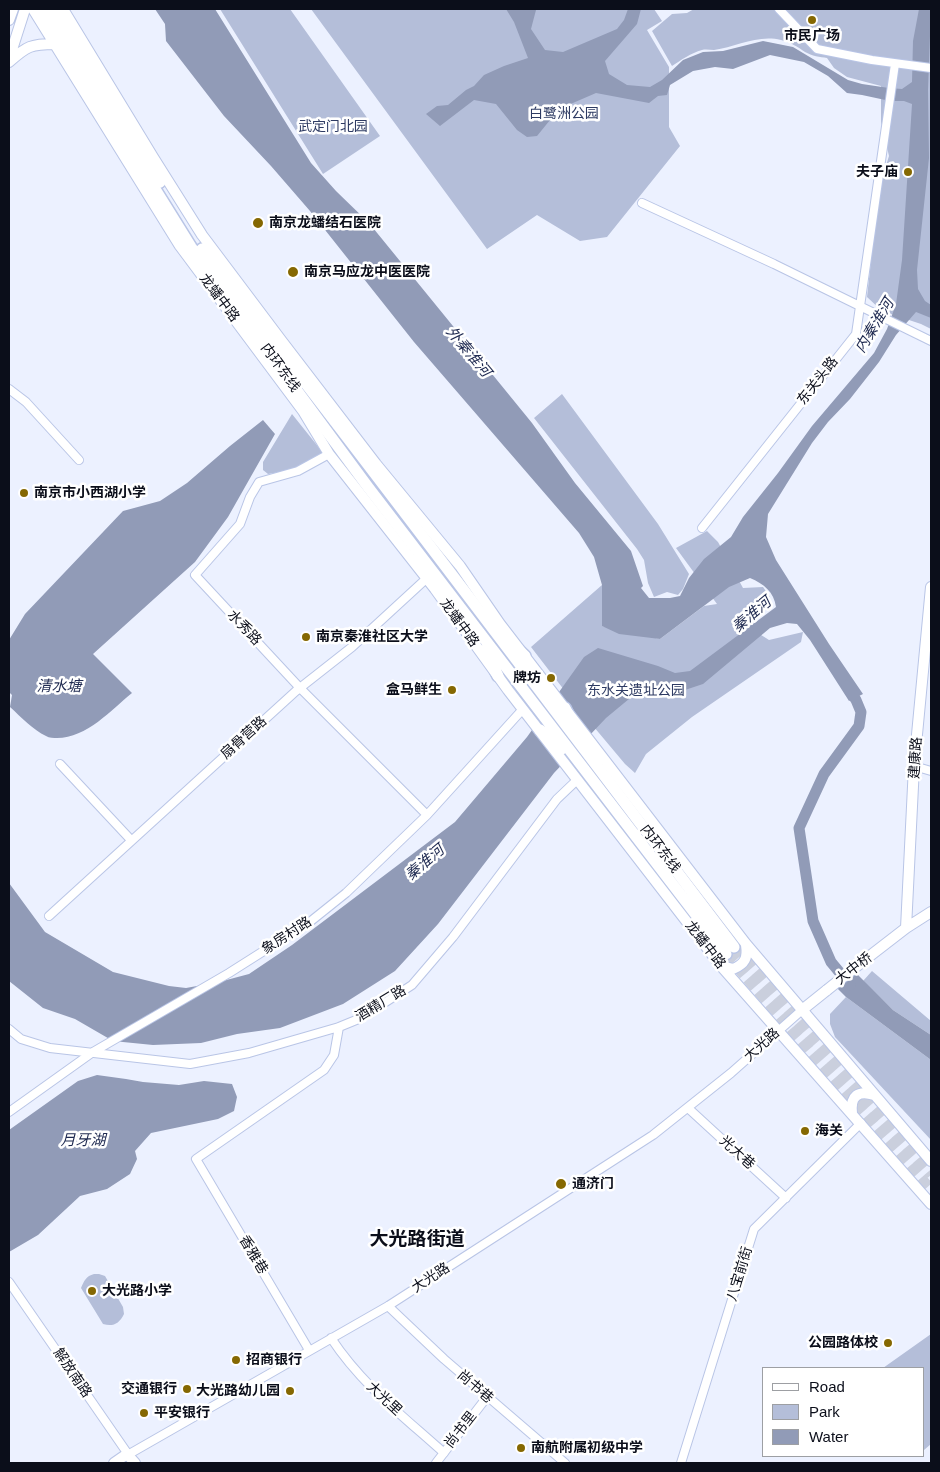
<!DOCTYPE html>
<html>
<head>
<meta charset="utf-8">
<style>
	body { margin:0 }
	#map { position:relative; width:940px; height:1472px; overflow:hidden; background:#ecf1ff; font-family:Arial,sans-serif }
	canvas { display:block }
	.frame { position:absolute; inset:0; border:10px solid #0b0e1a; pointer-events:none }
	.legend { position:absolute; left:762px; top:1367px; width:162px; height:90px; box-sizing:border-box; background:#fff; border:1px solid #9d9fa3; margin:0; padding:6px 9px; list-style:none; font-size:15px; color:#0b0e1a }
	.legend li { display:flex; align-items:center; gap:10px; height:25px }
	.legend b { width:25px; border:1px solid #9d9fa3 }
</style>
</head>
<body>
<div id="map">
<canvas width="940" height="1472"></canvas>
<div class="frame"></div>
<ul class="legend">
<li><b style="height:6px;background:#fff"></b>Road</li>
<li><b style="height:14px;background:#b4bed9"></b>Park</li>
<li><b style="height:14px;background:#919bb7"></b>Water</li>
</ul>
</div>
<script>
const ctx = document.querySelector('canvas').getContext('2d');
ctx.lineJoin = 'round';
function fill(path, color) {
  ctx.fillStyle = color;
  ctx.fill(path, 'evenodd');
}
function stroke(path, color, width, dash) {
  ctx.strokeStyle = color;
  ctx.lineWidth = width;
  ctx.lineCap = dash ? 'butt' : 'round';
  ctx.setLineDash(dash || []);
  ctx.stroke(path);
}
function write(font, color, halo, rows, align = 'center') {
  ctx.font = font + ' Arial,"Noto Sans SC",sans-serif';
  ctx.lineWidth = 5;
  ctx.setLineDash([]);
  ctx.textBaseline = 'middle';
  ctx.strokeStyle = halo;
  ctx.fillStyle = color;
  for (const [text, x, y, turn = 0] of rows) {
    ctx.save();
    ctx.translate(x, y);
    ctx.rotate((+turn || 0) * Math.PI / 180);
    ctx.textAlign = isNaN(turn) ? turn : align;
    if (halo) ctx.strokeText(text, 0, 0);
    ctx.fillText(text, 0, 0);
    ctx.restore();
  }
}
fill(new Path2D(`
	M220,9H290L380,136L323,174Z
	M311,9H654L662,21L647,30L669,67V127L680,146L607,237L580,241L537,215L487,249Z
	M694,9H931V329L921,324L882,311L867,297L879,188L889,156L881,122V86L847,77L834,68L827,58C820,57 812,56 805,52C798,47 790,42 781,40C758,34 736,47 714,50C710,50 706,49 702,50C691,53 681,60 672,66L652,31L672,14L687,13Z
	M562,394L658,524L689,574L683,589L678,595L667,592L654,597L648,583L644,560L637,549L534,418Z
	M292,414L324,454L287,471L268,474L263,470V462Z
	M707,531L718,542L743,588L763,587L770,597L752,617L758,633L769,640L803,632L801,642L692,717L646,754L635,773L625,764L578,708L531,647L602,585V626L660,639L704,606L717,604L676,548Z
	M872,971L931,1021V1035L893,1010L863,981Z
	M846,997L931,1060V1140L835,1037L830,1024V1014Z
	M94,1274H99L105,1276L123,1307L124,1314C119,1324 113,1327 103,1324L81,1288C84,1281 86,1276 94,1274Z
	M931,1334V1444L924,1450V1368H883Z`), '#b4bed9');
fill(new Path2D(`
	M155,9H215L311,163L336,191L369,223L532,423L575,483L631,551L643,586L641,588L649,598H670L680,596L689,578L704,559L731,537L743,517L778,473L812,426L874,353L887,329L896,304L902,260L912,104L904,101H890L862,95L847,93L828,76L804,62L770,55L733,69L715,67L693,71L670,85L667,95L658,96L649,103L596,93L559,109L537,136L527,137L517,130L496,104L474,100L440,126L426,114L437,106L448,105L466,90L474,86L484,75L504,66L528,58L514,22L506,9H538L536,10L531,29L545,50L563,52L617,29L624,20L628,9H641L637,24L605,61L609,74L627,85L650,87L662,80L683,60L703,52L723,51L763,41L793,47L848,80L862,84L889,88L902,89L912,82L913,41L919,9H931L928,90L929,158L917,270L918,289L925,301L931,305V318L916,312L896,335L879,362L850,399L828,422L812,443L768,514L766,537L776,560L829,644L863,694L849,701L810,640L797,624L787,623L770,628L703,684L682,691L661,688L635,694L606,718L554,773L438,924L395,971L343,1004L280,1028L237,1034L201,1043L153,1045L113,1041L75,1019L43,1008L9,981V883L45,932L113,972L169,986L186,988L219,982L249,974L292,945L455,822L527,737L584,657L598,648L658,666L675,673L690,671L776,607C774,592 764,584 750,578L729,587L660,639L619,634L602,626V585L594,557L579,533L414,342L310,211L271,166L224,116L166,41L165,24Z
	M263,420L275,434L228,517L195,562L93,654L132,693C111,710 87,738 57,738C54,738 49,738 46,736C33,730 21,717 10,707L12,695L9,692V640L25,614L123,511L160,501L187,483L230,446Z
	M853,970L893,1010L931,1035V1060L846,997L834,985Z
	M97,1075L126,1079L143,1082L179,1085L204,1081L232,1084L237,1097L234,1111L218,1119L151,1133L135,1151L137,1159L130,1174L107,1189L80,1196L38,1235L9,1252V1130L78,1081Z`), '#919bb7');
stroke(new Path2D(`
	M847,686L856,700L861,712L859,726L824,774L799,828L813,921L831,962L850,985`), '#919bb7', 11);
stroke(new Path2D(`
	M734,947L931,1175
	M726,954L931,1190`), '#cacfdd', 11, [11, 5.5]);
const minor = new Path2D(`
	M779,9L817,49L872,60L931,68
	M642,203L774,264L931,341
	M9,389L26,402L79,460
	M329,454L298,471L259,482L250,497L240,524L195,575L300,688L427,815
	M702,528L856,334L895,64
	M60,764L131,840
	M914,766L931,771
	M49,916L296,691L352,647L426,579
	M9,1029L21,1039L50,1048L190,1064L249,1053L339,1027L361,1018L412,985L453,937L557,799L577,780
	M688,1108L786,1198
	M9,1112L93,1052L229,973L311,921L346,893L427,815L523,709
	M9,1282L130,1457
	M388,1306L444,1359L565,1463
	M331,1338C362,1385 403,1416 444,1453
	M309,1350L196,1159L324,1070L334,1055L339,1027
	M124,1457L388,1306L653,1135L731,1073L802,1010
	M436,1463L487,1397
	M681,1463L754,1229L861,1123`);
const major = new Path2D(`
	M33,9L180,246L303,411L329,454L435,589L508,690L721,966L931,1204
	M63,9L153,157L202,235L281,340L376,464L460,566L500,624L746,944L931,1161
	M9,20L13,9
	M9,59L25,9
	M9,62C27,46 31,44 55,44
	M906,928L914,766L931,587
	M862,962L906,928L931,912
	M722,966L733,969C745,964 748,958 746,945
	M802,1010L827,990
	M852,1113C850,1096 858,1090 874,1095
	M114,1463L127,1454L135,1463`);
const highway = new Path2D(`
	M43,9L191,247L368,487L726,954
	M53,9L160,182
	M202,249C382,480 557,714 734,947
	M506,638L525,656
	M485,650L498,676
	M565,708L575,729
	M540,730L562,749`);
stroke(minor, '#b9c5e6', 10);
stroke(major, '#b9c5e6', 12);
stroke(highway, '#b9c5e6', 14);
stroke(minor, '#fff', 8);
stroke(major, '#fff', 10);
stroke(highway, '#fff', 11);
const majorBridge = new Path2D(`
	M827,990L862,962`);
stroke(majorBridge, '#b9c5e6', 12, []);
stroke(majorBridge, '#fff', 10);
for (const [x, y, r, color] of [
	[812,20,5,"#856802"],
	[908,172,5,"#856802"],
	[258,223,6,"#856802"],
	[293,272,6,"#856802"],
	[24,493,5,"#856802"],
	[306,637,5,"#856802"],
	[551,678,5,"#856802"],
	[452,690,5,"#856802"],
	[805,1131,5,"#856802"],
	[561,1184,6,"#856802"],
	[92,1291,5,"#856802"],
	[888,1343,5,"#856802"],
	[236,1360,5,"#856802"],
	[187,1389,5,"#856802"],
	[290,1391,5,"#856802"],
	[144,1413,5,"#856802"],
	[521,1448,5,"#856802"]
]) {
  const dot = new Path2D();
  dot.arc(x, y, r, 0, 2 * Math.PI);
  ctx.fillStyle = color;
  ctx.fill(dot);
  stroke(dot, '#fff', 2);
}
write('bold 14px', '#0b0e1a', '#fff', [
	["市民广场",812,36,"center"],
	["夫子庙",898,172,"right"],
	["南京龙蟠结石医院",269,223],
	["南京马应龙中医医院",304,272],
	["南京市小西湖小学",34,493],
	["南京秦淮社区大学",316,637],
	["牌坊",541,678,"right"],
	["盒马鲜生",442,690,"right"],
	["海关",815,1131],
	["通济门",572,1184],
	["大光路小学",102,1291],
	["公园路体校",878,1343,"right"],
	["招商银行",246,1360],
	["交通银行",177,1389,"right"],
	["大光路幼儿园",280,1391,"right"],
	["平安银行",154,1413],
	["南航附属初级中学",531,1448]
], 'left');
write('14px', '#2e3b63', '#fff', [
	["白鹭洲公园",564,114],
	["武定门北园",333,127],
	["东水关遗址公园",636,691]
]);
write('14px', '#0b0e1a', '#fff', [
	["龙蟠中路",219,298,53],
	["内环东线",280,368,54],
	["东关头路",818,381,-52],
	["龙蟠中路",459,623,54],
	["水秀路",244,628,47],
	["扇骨营路",244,738,-42],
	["建康路",916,758,-86],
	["内环东线",660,849,53],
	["象房村路",287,936,-33],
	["龙蟠中路",705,945,52],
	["大中桥",854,969,-38],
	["酒精厂路",381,1004,-31],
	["大光路",762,1045,-42],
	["光大巷",737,1153,42],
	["香雅巷",253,1255,59],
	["八宝前街",740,1274,-73],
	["大光路",431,1278,-33],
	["解放南路",72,1373,56],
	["尚书巷",475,1387,41],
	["大光里",384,1399,43],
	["尚书里",461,1430,-52]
]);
write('italic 15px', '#1e2950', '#fff', [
	["内秦淮河",875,326,-59],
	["外秦淮河",468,352,50],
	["秦淮河",752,615,-40],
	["清水塘",59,687],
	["秦淮河",425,863,-40],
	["月牙湖",83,1141]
]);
write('bold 19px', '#0b0e1a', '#fff', [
	["大光路街道",417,1240]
]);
</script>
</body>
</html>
